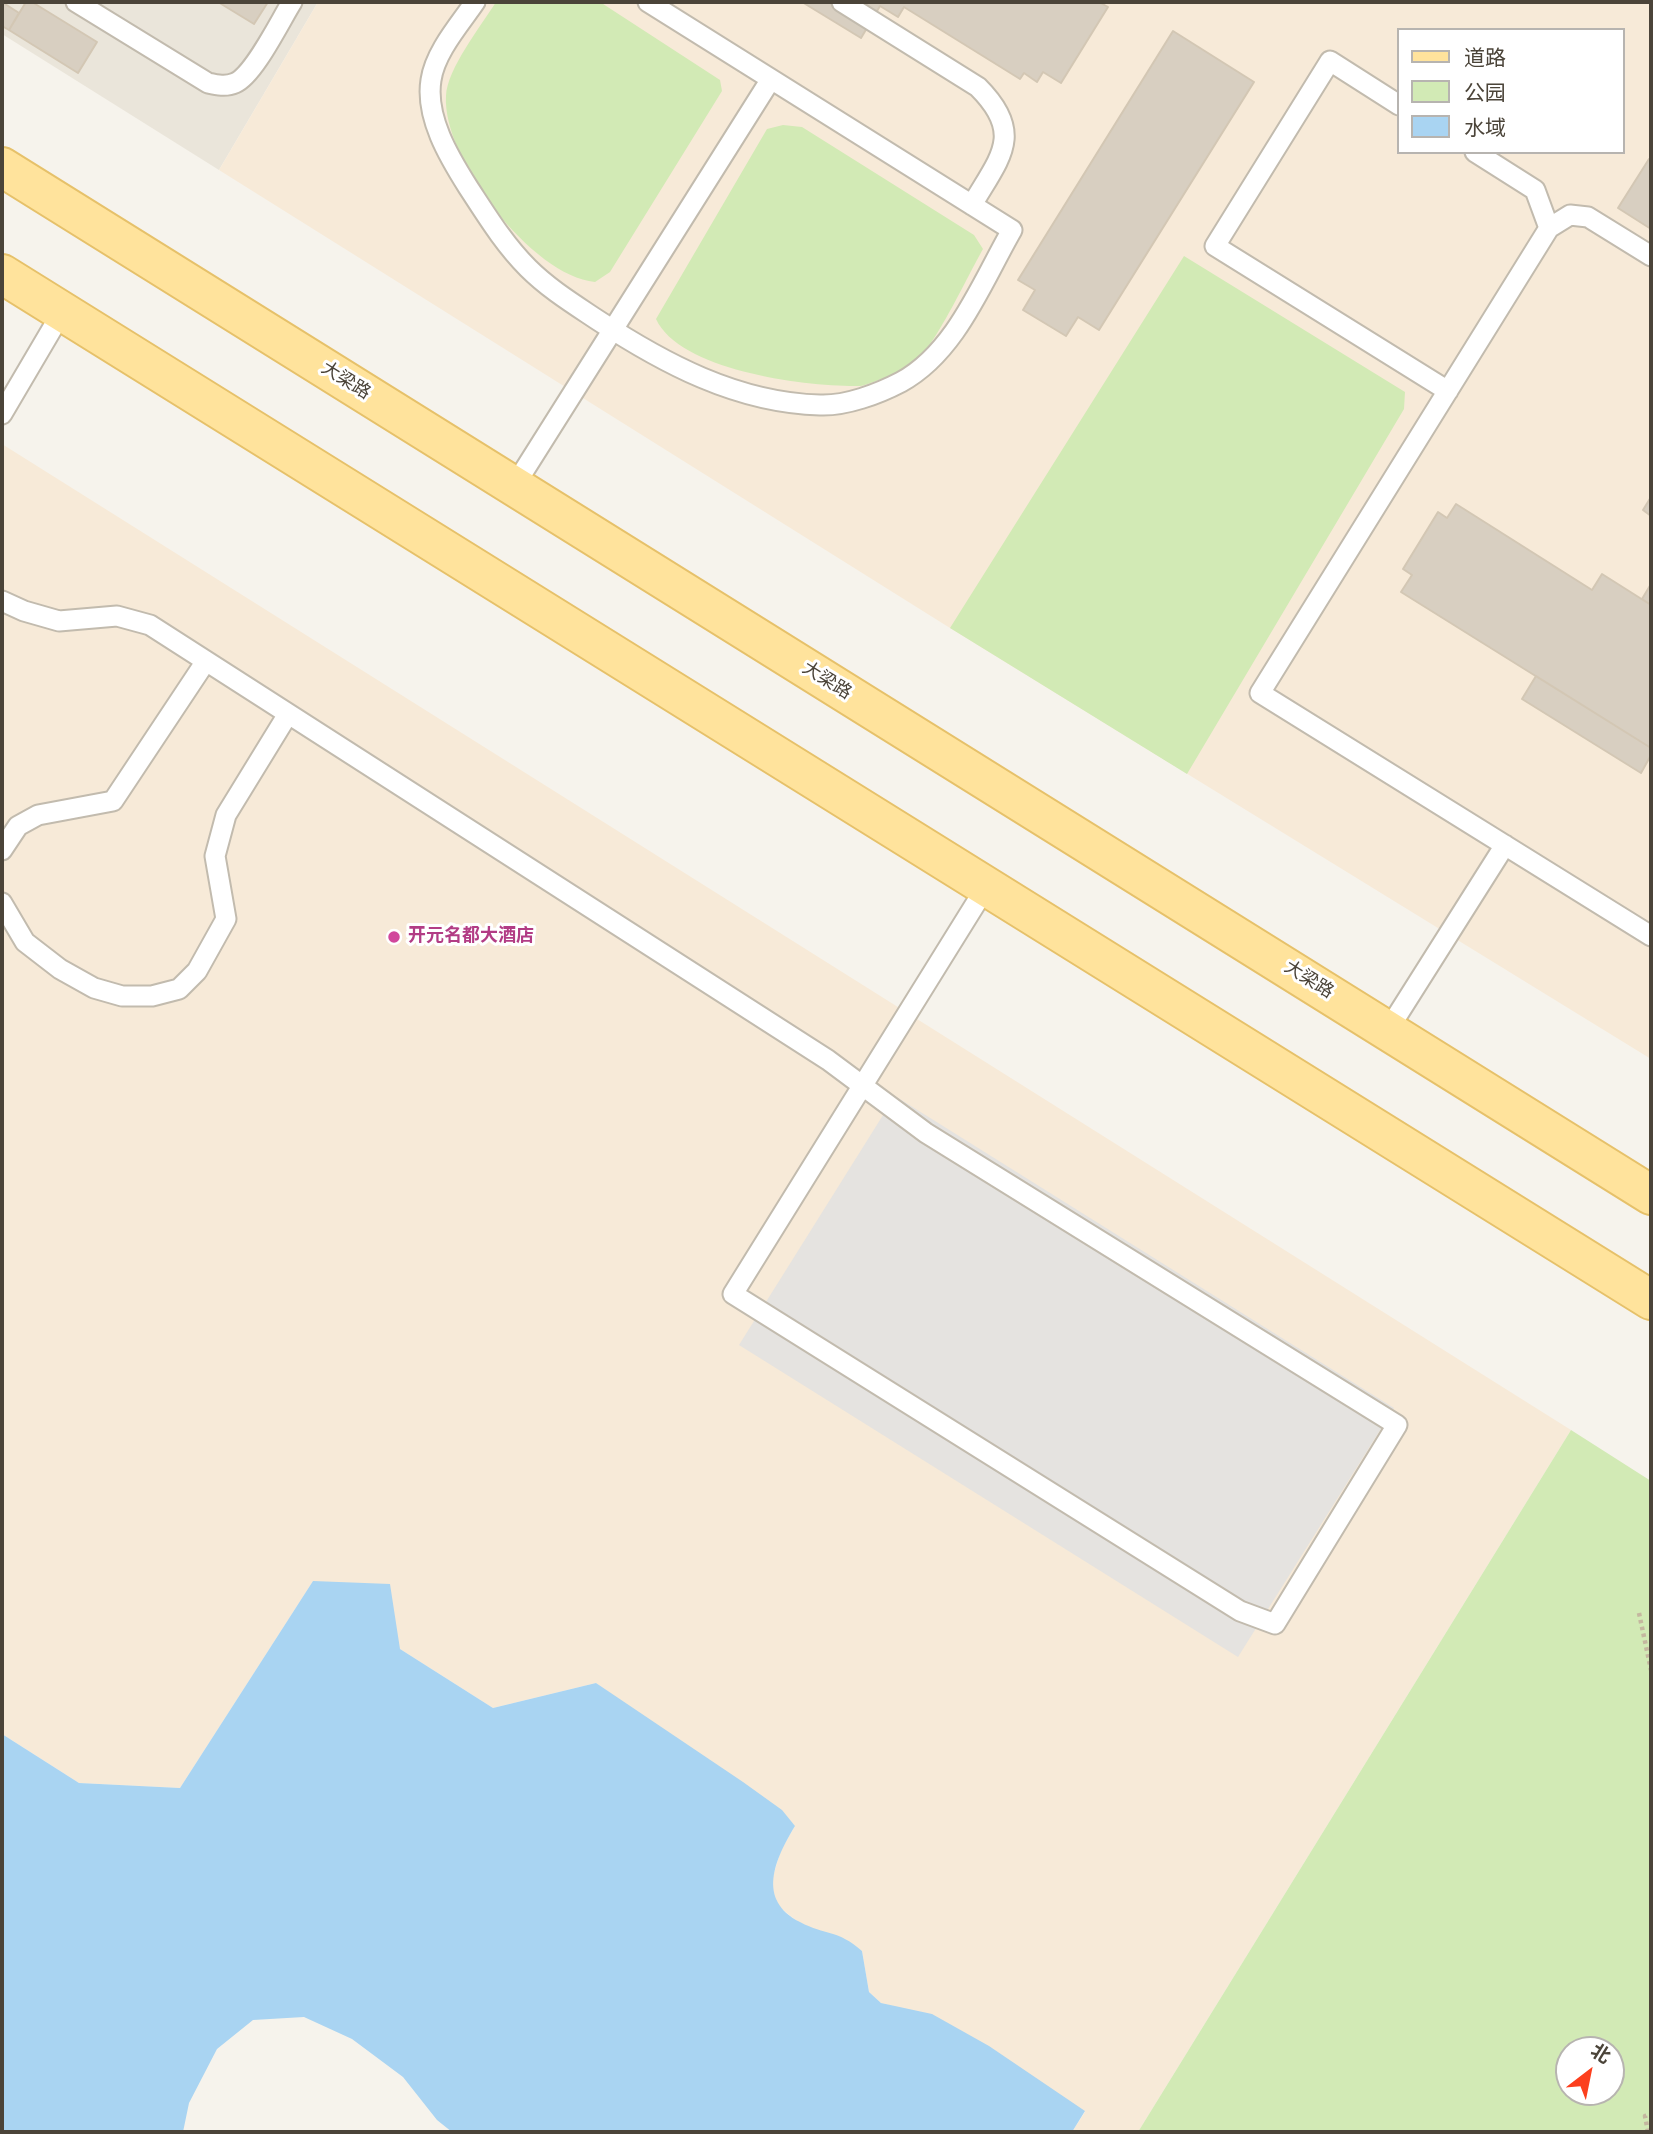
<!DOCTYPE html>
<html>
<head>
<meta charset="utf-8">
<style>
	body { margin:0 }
	#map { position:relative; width:1653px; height:2134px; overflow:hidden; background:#f6f3ec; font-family:Overpass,"Noto Sans SC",sans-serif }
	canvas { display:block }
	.frame { position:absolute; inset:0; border:4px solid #4b4439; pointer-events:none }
	.legend { position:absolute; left:1397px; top:28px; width:228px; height:126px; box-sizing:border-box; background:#fff; border:2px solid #b7b4b0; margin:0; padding:9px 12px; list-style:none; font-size:21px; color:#4b4439 }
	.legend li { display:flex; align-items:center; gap:14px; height:35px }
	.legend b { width:35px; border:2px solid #b7b4b0 }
	.north { position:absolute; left:1555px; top:2036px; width:70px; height:70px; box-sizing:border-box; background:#fff; border:2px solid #b7b4b0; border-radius:50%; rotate:32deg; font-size:19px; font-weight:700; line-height:28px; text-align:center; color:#4b4439 }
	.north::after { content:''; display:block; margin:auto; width:24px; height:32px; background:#fc3f1d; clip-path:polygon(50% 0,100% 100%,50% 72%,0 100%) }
</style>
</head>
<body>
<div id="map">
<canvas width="1653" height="2134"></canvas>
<div class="frame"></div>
<ul class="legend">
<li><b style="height:9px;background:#ffe39c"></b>道路</li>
<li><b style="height:19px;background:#d2eab5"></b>公园</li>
<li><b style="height:19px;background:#a9d4f2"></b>水域</li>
</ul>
<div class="north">北</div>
</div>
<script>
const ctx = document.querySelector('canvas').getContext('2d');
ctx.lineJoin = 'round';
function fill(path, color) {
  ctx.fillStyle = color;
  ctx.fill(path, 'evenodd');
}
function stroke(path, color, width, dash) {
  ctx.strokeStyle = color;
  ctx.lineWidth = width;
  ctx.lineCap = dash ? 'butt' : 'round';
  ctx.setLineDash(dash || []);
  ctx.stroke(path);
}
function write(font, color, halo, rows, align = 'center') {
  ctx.font = font + ' Overpass,"Noto Sans SC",sans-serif';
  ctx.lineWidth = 6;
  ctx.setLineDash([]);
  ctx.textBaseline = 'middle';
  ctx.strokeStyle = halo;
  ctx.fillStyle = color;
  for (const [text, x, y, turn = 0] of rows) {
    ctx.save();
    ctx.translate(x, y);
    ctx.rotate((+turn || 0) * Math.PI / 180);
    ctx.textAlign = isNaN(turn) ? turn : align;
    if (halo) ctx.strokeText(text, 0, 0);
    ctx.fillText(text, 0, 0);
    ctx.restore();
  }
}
fill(new Path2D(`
	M2,2H318L219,170L2,34Z`), '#eae5da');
fill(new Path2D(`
	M318,2H1651V1059L950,628L219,170ZM1399,30H1623V152H1399Z
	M2,444L1571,1430L1138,2132H1072L1085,2112L901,2008L881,2003L869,1992L862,1951L798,1922L777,1905L771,1883L781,1850L795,1826L596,1683L493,1708L400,1649L313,1581L180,1788L79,1783L2,1734Z`), '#f7ead8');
fill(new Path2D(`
	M496,2H600L720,80L722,91L610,272L595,282C532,276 442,158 446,96C447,69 481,26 496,2Z
	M783,125L802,127L974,235L983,249C968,275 935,347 914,363C907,369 869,385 860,386C807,387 680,371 656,319L767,129Z
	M1184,256L1405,392L1404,409L1187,774L950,628Z
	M1571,1430L1651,1481V2132H1138ZM1569,2050H1611V2092H1569Z`), '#d2eab5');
fill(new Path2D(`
	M895,1096L1394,1408L1238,1657L739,1345Z`), '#e5e3e0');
fill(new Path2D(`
	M313,1581L390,1584L400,1649L493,1708L596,1683L743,1782L782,1810L795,1826C775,1859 756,1900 800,1922C826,1936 837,1929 862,1951L869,1992L881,2003L932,2014L989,2046L1085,2111L1072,2132H452L437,2120L403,2077L352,2039L304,2017L253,2020L217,2049L189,2103L183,2132H2V1734L79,1783L180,1788Z`), '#a9d4f2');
const building = new Path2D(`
	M2,2L19,13L9,30L2,26Z
	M26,2H32L97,42L78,73L9,30Z
	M218,2H268L254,24Z
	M802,2H1099L1108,7L1061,83L1043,72L1037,82L1024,73L1020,79L904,7L898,17L880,6L861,38Z
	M1173,31L1254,82L1099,330L1078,317L1066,336L1023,310L1035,290L1018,280Z
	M1649,159L1651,161V229L1618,208Z
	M1651,497V516L1643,510Z
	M1456,504L1592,590L1602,574L1651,605V748L1401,592L1412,575L1403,569L1438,512L1447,518Z
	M1651,584V605L1642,599Z
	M1536,676L1651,748V755L1641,773L1522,699Z`);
fill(building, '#d8cfc1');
stroke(building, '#d3c7b4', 2);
const service = new Path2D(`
	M76,2L208,83C217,85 226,87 235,83C254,75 280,21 292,2
	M475,2C460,24 435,52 431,80C425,117 449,157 468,187C487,216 504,244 528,268C548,288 572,303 596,319C663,363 737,403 820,405C846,406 878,394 901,382C956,352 982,282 1012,230L648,2
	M842,2L978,87C1025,134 1000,157 972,205
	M1399,105L1330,61L1215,246L1448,391
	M1475,152L1535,190L1549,228
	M1651,256L1588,217L1570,215L1549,228L1260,693L1651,936
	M2,414L62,312
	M513,488L771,79
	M2,601L24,611L59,621L117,616L150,625L828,1060L926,1133L1397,1425L1275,1624L1240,1611L733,1294L986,887
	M2,850L18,826L38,815L113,801L206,661
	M2,903L25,942L60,969L94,988L122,996H152L179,989L197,971L226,919L215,856L226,815L288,714
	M1388,1030L1505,845`);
const primary = new Path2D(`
	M2,167L1651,1195
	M2,274L1651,1300`);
stroke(service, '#c2bbae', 23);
stroke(primary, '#e6c16a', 42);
stroke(new Path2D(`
	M1639,1613L1651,1670
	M1648,2132L1645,2116L1651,2115`), '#c4b79f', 4.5, [3.5, 3.5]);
stroke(service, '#fff', 19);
stroke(primary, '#ffe39c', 38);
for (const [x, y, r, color] of [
	[394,937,7,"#d1479c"]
]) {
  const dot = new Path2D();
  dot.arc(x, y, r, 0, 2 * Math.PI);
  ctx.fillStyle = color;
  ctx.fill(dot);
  stroke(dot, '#fff', 2.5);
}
write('18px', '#4b4439', '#fff', [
	["大梁路",345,382,32],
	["大梁路",826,682,32],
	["大梁路",1308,981,32]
]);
write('bold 18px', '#b23c85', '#fff', [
	["开元名都大酒店",408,937]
], 'left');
</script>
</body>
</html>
